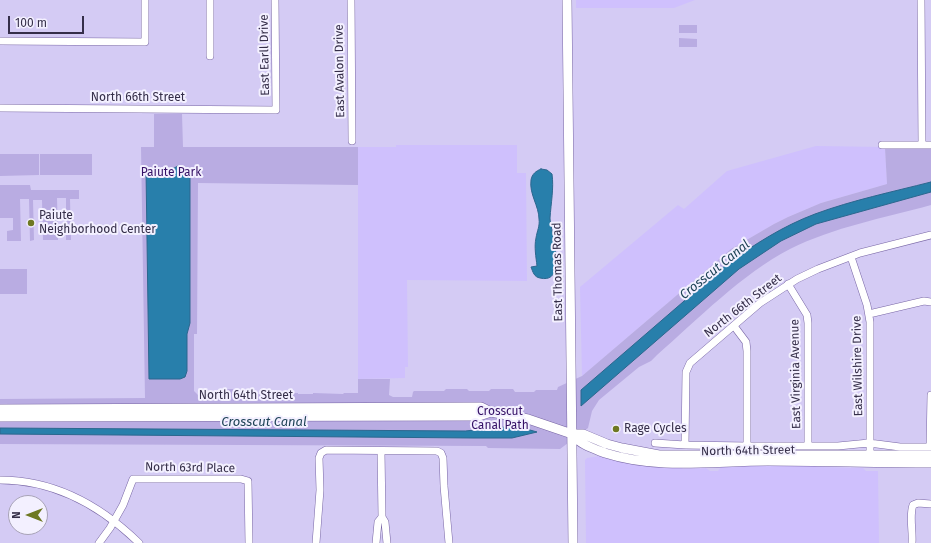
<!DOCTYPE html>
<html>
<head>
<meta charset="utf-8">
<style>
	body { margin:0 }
	#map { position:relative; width:931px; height:543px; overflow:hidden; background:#d4cbf4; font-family:"Fira Sans",sans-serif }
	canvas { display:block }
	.north { position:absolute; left:8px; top:495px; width:40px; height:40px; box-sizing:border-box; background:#f3f0ff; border:1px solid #a7a2b6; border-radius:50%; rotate:270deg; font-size:11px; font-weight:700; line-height:16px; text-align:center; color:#352e49 }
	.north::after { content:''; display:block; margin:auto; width:14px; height:18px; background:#6e7822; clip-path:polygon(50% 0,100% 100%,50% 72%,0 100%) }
	.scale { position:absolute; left:8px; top:16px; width:76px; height:18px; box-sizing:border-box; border:2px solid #352e49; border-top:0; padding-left:5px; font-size:12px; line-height:14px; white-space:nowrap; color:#352e49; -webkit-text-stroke:3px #f3f0ff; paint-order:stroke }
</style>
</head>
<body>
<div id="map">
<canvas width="931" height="543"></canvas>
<div class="north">N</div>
<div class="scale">100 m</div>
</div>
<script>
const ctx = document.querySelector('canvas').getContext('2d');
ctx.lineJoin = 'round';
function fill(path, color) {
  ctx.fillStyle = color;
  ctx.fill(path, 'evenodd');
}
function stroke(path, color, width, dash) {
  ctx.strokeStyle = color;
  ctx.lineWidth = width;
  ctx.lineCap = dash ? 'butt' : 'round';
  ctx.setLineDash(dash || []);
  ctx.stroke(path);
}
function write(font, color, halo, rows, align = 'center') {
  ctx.font = font + ' "Fira Sans",sans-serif';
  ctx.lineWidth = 4;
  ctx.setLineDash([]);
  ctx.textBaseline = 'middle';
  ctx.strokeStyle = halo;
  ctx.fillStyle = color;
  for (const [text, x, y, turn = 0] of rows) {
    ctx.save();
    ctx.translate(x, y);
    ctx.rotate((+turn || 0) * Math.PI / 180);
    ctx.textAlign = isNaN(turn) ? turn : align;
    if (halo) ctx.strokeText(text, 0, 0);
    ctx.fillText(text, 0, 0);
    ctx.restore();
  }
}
fill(new Path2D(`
	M576,0H695L674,8H576Z
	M396,145H517V173H526L527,281L407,280L408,367H405V378L358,379V147H396Z
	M816,146L885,147L887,184L821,203L788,217L774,224L731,249L582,376L580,287L678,205L684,209L727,171Z
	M600,456L622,462L665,468H682L683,469L706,468L710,471H718L721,467L769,465L816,466L818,467L863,468L866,471H878L879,543H586L585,460L587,458Z`), '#cfc0fd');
fill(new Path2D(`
	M679,25H697V33H679Z
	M679,38L697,39V47H679Z
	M154,114H182L183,147H358V185L198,183L197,334H194V391L198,395H222L227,389H233L237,394H283V393H298V394H313V393L343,394L344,393H358V379H390L389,395L393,397H412L413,392L414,391H444L446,389H467L469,391H489L491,389H513L515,392H534L536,390H557L558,387L582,376L731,249L774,224L788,217L821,203L887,184L885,148L931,145V205C884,218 834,227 790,249C743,273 697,320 657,355L651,361L639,367L599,400L592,411L588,428L560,449L488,448L486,446L0,444V399L145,398L141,147H154Z
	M0,154H39V175L0,176Z
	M40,154H92V175H40Z
	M0,185H30L31,190H79V199H70L71,240H66V198H57L58,240H43L42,200H33L34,240L30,241L29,199H20L21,241H7V231L13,230V218H0Z
	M0,269H27V294H0Z`), '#b9ace2');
const water = new Path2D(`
	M178,166L184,167L189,173L190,178V323L187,334V371L185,377L180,379H149L146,170C158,170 167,173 178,166Z
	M541,169L547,170L552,174C554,188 551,203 550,218C550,229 569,285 540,278C534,277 533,272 531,267L537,266C536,257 534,247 536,238C537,231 540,226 539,219C539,206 529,194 531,180C532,174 536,171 541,169Z
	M931,182V192L816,224L781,241L739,269L581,406V390L727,264C755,244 783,226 815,214C853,200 892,192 931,182Z
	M516,426L537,432L512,438H474L0,434V428L465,431Z`);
fill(water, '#287fab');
stroke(water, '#2c678e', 1);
const minor = new Path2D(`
	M210,0V56
	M351,0L352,141
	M921,0L922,145
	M0,41L145,42V0
	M0,108L276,110L275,0
	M882,145H931
	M851,257L867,305L870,322V454
	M788,284L807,315L808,323V446
	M869,314L924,301L931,302
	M734,326L746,342L747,351V446
	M655,443L685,445L747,446H838L869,443L900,447H931
	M685,445L686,372L690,363L760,303L797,279L818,269L860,253L931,235
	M930,447L931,395
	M0,480C54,480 101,506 139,543
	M382,517L385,522L387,543
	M99,543L110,528L123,505L133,479H241L248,481L249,543
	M316,543L320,490L319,458L321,453L326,450L437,451L441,453L443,458L444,486L449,543
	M376,543L378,522L382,517L381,451
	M912,543C913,530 909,516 913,505L918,503L931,504`);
const major = new Path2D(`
	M567,0L573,543
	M0,409L481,407L491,412L528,419L572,434H583L607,444L622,448L659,455H931
	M0,417L479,416L491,412
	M572,434C581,445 592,448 605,453C658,470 713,461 768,461C822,461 877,463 931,463`);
stroke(minor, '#7866a5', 8);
stroke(major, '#7866a5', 10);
stroke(minor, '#fff', 7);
stroke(major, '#fff', 9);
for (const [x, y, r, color] of [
	[31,223,4,"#6e7822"],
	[616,429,4,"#6e7822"]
]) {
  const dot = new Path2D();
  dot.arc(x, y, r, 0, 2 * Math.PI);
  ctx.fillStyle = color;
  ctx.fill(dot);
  stroke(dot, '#f3f0ff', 1.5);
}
write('12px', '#352e49', '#f3f0ff', [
	["East Earll Drive",265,55,-91],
	["East Avalon Drive",340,71,-91],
	["North 66th Street",138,98],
	["East Thomas Road",558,272,-91],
	["North 66th Street",743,306,-38],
	["East Wilshire Drive",858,366,-91],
	["East Virginia Avenue",796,374,-91],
	["North 64th Street",246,396],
	["North 64th Street",748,451,-1],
	["North 63rd Place",190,468,1]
]);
write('12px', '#351166', '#f3f0ff', [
	["Paiute Park",171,173],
	["Crosscut",500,412],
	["Canal Path",500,426]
]);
write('12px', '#352e49', '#f3f0ff', [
	["Paiute",39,216],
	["Neighborhood Center",39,230],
	["Rage Cycles",624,429]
], 'left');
write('italic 13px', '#1e4256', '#f3f0ff', [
	["Crosscut Canal",715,270,-39],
	["Crosscut Canal",264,422]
]);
</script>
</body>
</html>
